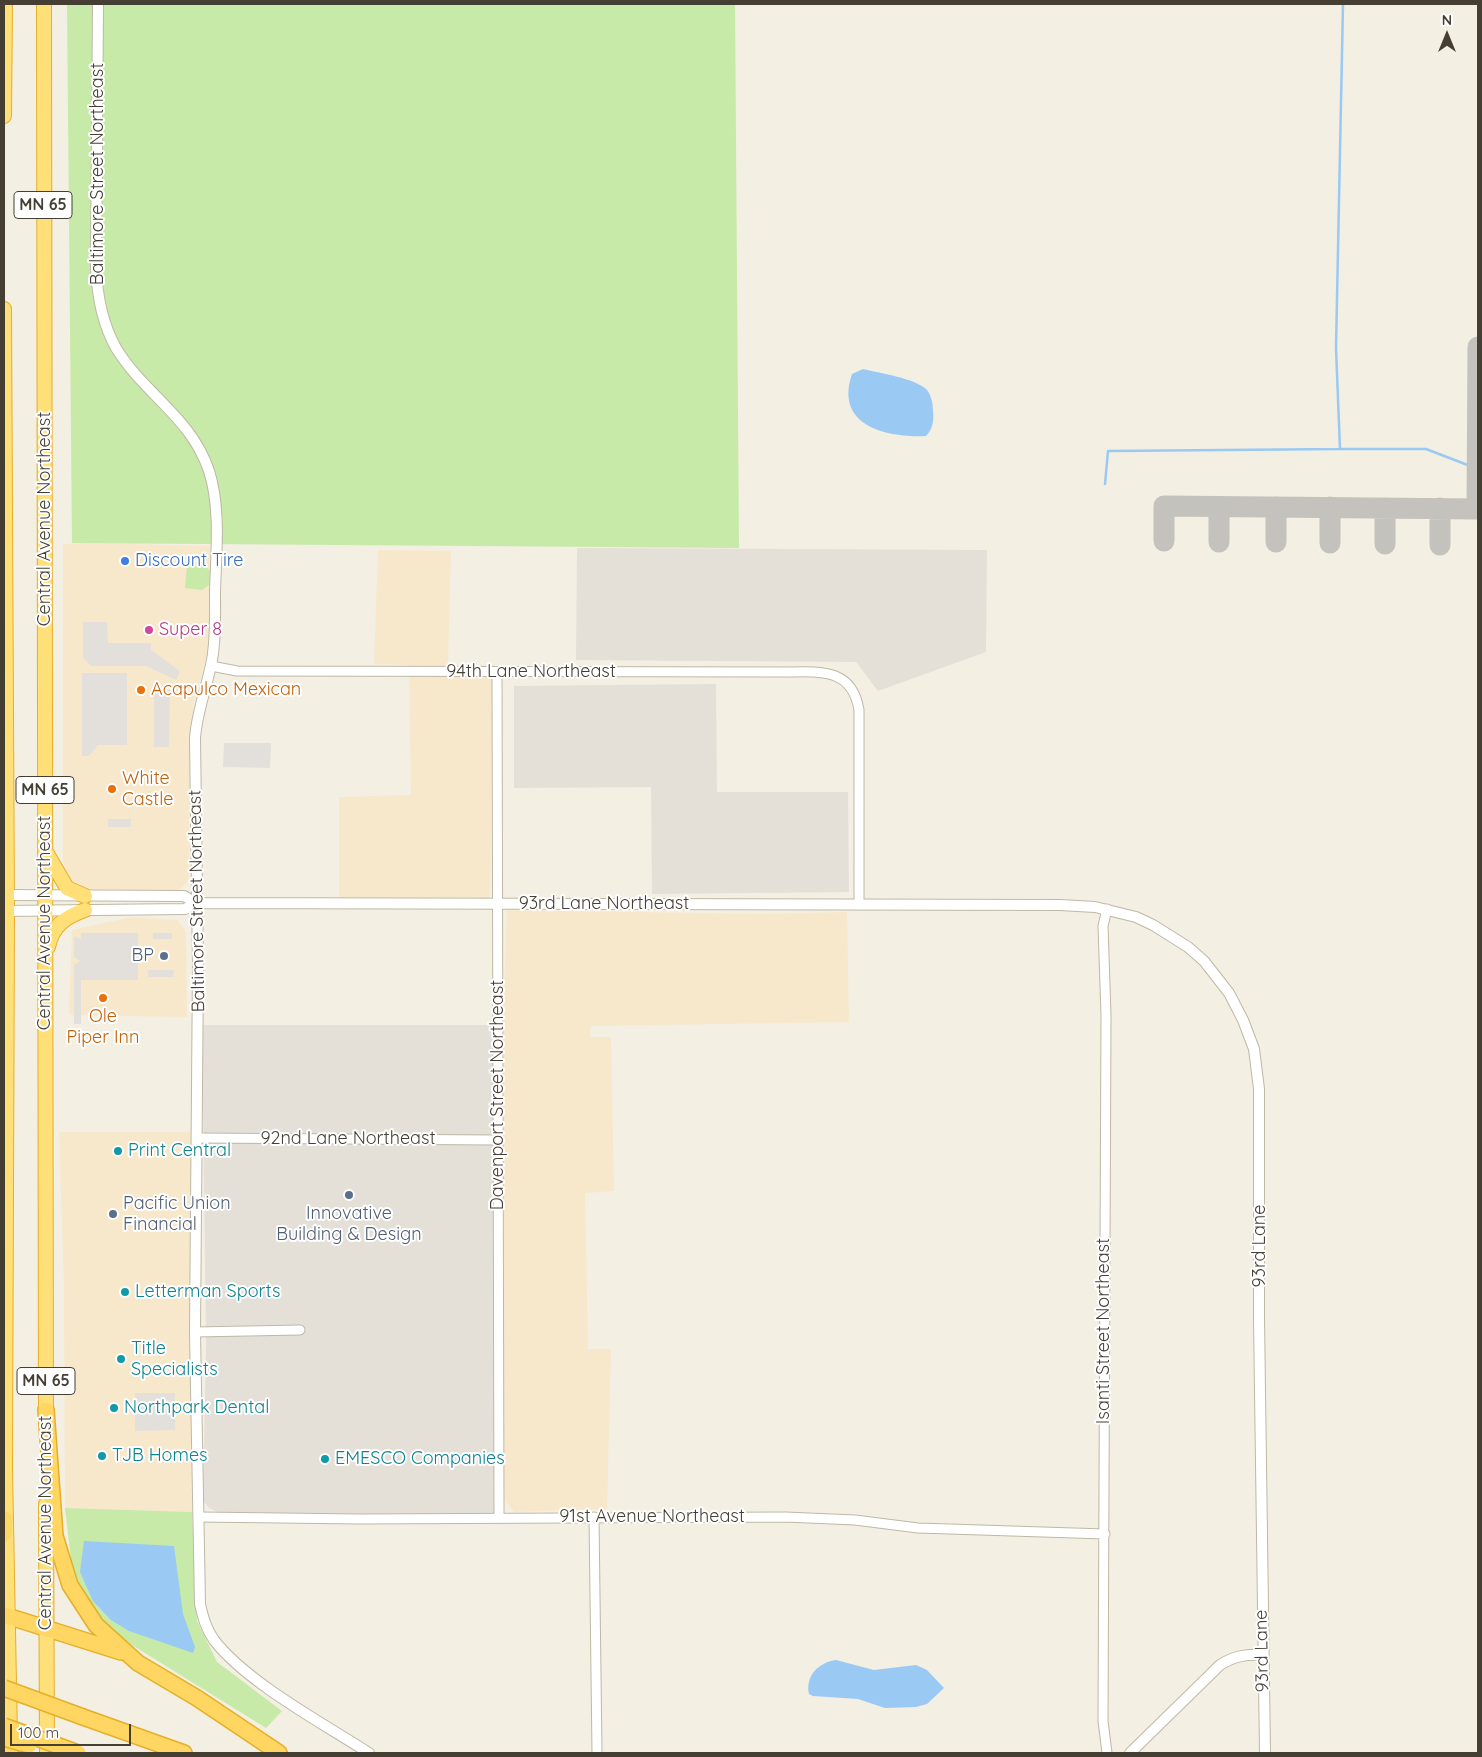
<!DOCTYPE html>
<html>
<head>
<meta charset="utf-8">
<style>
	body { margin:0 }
	#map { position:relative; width:1482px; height:1757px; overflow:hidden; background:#f3efe3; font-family:Quicksand,sans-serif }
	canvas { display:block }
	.frame { position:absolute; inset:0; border:5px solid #453f33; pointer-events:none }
	.north { position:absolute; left:1422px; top:10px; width:50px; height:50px; -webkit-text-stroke:4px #fff; paint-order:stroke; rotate:0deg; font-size:14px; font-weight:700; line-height:20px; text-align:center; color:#453f33 }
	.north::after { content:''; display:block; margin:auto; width:18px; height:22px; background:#453f33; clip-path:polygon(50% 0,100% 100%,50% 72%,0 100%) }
	.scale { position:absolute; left:10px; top:1724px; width:121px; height:22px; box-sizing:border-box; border:2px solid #453f33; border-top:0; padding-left:6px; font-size:15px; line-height:18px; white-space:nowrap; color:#453f33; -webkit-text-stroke:4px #fff; paint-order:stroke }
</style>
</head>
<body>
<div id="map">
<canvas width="1482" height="1757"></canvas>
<div class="frame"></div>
<div class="north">N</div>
<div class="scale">100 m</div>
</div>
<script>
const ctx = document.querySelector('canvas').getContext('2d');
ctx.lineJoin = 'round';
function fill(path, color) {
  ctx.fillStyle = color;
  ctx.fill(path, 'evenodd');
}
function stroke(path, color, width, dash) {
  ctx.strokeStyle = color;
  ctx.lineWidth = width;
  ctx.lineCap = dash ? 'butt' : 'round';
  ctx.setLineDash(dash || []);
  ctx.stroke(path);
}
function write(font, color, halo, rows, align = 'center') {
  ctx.font = font + ' Quicksand,sans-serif';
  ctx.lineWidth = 4;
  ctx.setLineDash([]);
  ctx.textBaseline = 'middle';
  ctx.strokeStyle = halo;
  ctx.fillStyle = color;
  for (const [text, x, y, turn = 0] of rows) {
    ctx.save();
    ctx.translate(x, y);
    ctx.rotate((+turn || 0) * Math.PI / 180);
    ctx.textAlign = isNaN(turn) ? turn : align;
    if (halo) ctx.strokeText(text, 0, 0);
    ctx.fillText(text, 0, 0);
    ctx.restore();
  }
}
fill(new Path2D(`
	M89,543L210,546V644L193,706L190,739L189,881L178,891L89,889L76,886L66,879L63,860V544Z
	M378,550L451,551L448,665H493L490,898L339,897V797L411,795L409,665L374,664Z
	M507,910L759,914L847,912L849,1022L591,1026L590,1037H611L614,1191L585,1193L588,1349H611L607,1509L514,1512L504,1499L503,1022Z
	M132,917L178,920L186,933L187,1017L69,1015L72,930Z
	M59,1132H198L191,1366L192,1512L65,1508L64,1289Z`), '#f7e8cc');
fill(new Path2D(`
	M577,548L987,550L986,652L878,691L856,662L576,660Z
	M716,684L717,792H848L849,892L652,894L651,787L514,788V686Z
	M202,1025H493L499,1518L218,1512L209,1508L203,1501L206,1344Z`), '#e4e0d8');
fill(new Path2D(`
	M67,4H735L739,548L72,543Z
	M187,566H205L210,571L209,585L202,590L185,588Z
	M65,1508L192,1512L197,1621L217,1662L282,1711L266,1728L132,1645L103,1623L83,1595L72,1568Z`), '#c7eaa8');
fill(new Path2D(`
	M83,622H107L108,643H151V650L180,671L176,680L146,666H91L83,658Z
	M82,673H127V745H98L89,756H82Z
	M154,690H170L169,747H154Z
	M224,743H271L270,768L223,767Z
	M108,819H131V827H108Z
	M81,933H138V980H81V1024H74V965L80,961L74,957V936L81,939Z
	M153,933H172V939H153Z
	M148,970H174L173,977H148Z
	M135,1393H175V1430L135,1431Z`), '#e3e0dc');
fill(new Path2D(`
	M863,369C879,373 914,378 926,389C931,394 933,404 933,411C934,420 933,429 926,436C887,438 834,426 852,374Z
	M84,1541L174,1546L183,1614L195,1647L193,1653L129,1631L111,1620L93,1601L80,1572Z
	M836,1660L874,1670L916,1665L927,1670L944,1688L927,1704L916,1707L885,1708L858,1699L813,1696L809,1694C805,1676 819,1662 836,1660Z`), '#9ac9f4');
stroke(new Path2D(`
	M1343,4L1336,348L1340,449H1426L1478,469
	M1105,484L1108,451L1340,449`), '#9ac9f4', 2.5);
stroke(new Path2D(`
	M1477,509L1478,347
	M1164,541V506L1478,509
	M1219,542V507
	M1276,542V507
	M1330,543V507
	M1385,544V508
	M1440,545V508`), '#c4c2bc', 21);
const minor = new Path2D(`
	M211,666L237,671L784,672C819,672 852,667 859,710V904
	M497,673L499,1518
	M1107,909L1103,926L1106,1015L1103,1721L1107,1753
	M198,1138L497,1140
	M195,1332L300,1330
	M199,1517L360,1519L785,1517L855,1520L918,1528L1105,1534
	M594,1517L597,1753`);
const tertiary = new Path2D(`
	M98,4L96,267C97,295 102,323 116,348C144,394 191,417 209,471C221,508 216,553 215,592C215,615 216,638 212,660C207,687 197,711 195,738L198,966L195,1332L200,1604C203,1617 206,1629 214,1640C246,1682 324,1724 369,1753
	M4,895L184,896L196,903
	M4,911L185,909L196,903L1060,905L1095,907L1136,917L1153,925L1188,947L1204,961L1229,993L1243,1020L1254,1049L1259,1089V1318L1265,1753
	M1130,1753L1220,1665C1234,1656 1246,1654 1262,1655`);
const trunk = new Path2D(`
	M44,4L46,1420
	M4,116L5,4
	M4,309L7,911L5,1468L10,1738
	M46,852L67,888L85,896
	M48,947C52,926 65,917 85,910
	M46,1504L47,1753`);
const motorway = new Path2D(`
	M46,1410L55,1536L70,1585L96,1625L138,1663L197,1698L279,1753
	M4,1534L5,1519
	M4,1615L121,1652
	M83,1717L184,1753
	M10,1753V1751`);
stroke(minor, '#beb8a5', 11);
stroke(tertiary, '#beb8a5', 12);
stroke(trunk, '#e6af29', 16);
stroke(motorway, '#e6af29', 18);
stroke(minor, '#fff', 9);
stroke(tertiary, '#fff', 10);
stroke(trunk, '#ffdf78', 14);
stroke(motorway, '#ffd661', 15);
const motorwayBridge = new Path2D(`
	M4,1688L83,1717
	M4,1726L78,1753
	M4,1738L29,1745`);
stroke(motorwayBridge, '#e6af29', 18, []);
stroke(motorwayBridge, '#ffd661', 15);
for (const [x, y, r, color] of [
	[125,561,5,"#3f7fe0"],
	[149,630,5,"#d1479c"],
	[141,690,5,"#e8710a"],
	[112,789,5,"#e8710a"],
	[164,956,5,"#5c6f8a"],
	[103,998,5,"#e8710a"],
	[118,1151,5,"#0f9aa8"],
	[349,1195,5,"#5c6f8a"],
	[113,1214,5,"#5c6f8a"],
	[125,1292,5,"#0f9aa8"],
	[121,1359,5,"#0f9aa8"],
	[114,1408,5,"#0f9aa8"],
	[102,1456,5,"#0f9aa8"],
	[325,1459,5,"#0f9aa8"]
]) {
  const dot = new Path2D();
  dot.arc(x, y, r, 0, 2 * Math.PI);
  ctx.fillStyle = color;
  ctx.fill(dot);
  stroke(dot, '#fff', 2);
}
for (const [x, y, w] of [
	[43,205,58],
	[45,790,58],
	[46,1381,58]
]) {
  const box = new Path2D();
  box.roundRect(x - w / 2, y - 13.5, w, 27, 4);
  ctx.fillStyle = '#fff';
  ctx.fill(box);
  stroke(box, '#453f33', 1);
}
write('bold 16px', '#453f33', null, [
	["MN 65",43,205],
	["MN 65",45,790],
	["MN 65",46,1381]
]);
write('18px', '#453f33', '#fff', [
	["Baltimore Street Northeast",98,174,-90],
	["Central Avenue Northeast",45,519,-90],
	["94th Lane Northeast",531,672],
	["Baltimore Street Northeast",197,901,-91],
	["93rd Lane Northeast",604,904],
	["Central Avenue Northeast",45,923,-90],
	["Davenport Street Northeast",498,1095,-90],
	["92nd Lane Northeast",348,1139],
	["93rd Lane",1260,1246,-90],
	["Isanti Street Northeast",1104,1331,-90],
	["91st Avenue Northeast",652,1517],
	["Central Avenue Northeast",46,1523,-90],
	["93rd Lane",1262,1651,-91]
]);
write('18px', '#366cbe', '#fff', [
	["Discount Tire",135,561]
], 'left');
write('18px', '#b23c85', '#fff', [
	["Super 8",159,630]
], 'left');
write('18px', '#c56008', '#fff', [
	["Acapulco Mexican",151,690],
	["White",122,779],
	["Castle",122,800],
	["Ole",103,1017,"center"],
	["Piper Inn",103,1038,"center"]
], 'left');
write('18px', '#4e5e75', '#fff', [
	["BP",154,956],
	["Pacific Union",123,1204,"left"],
	["Financial",123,1225,"left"],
	["Innovative",349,1214,"center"],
	["Building & Design",349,1235,"center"]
], 'right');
write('18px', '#0d838f', '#fff', [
	["Print Central",128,1151],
	["Letterman Sports",135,1292],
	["Title",131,1349],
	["Specialists",131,1370],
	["Northpark Dental",124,1408],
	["TJB Homes",112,1456],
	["EMESCO Companies",335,1459]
], 'left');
</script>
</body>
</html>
